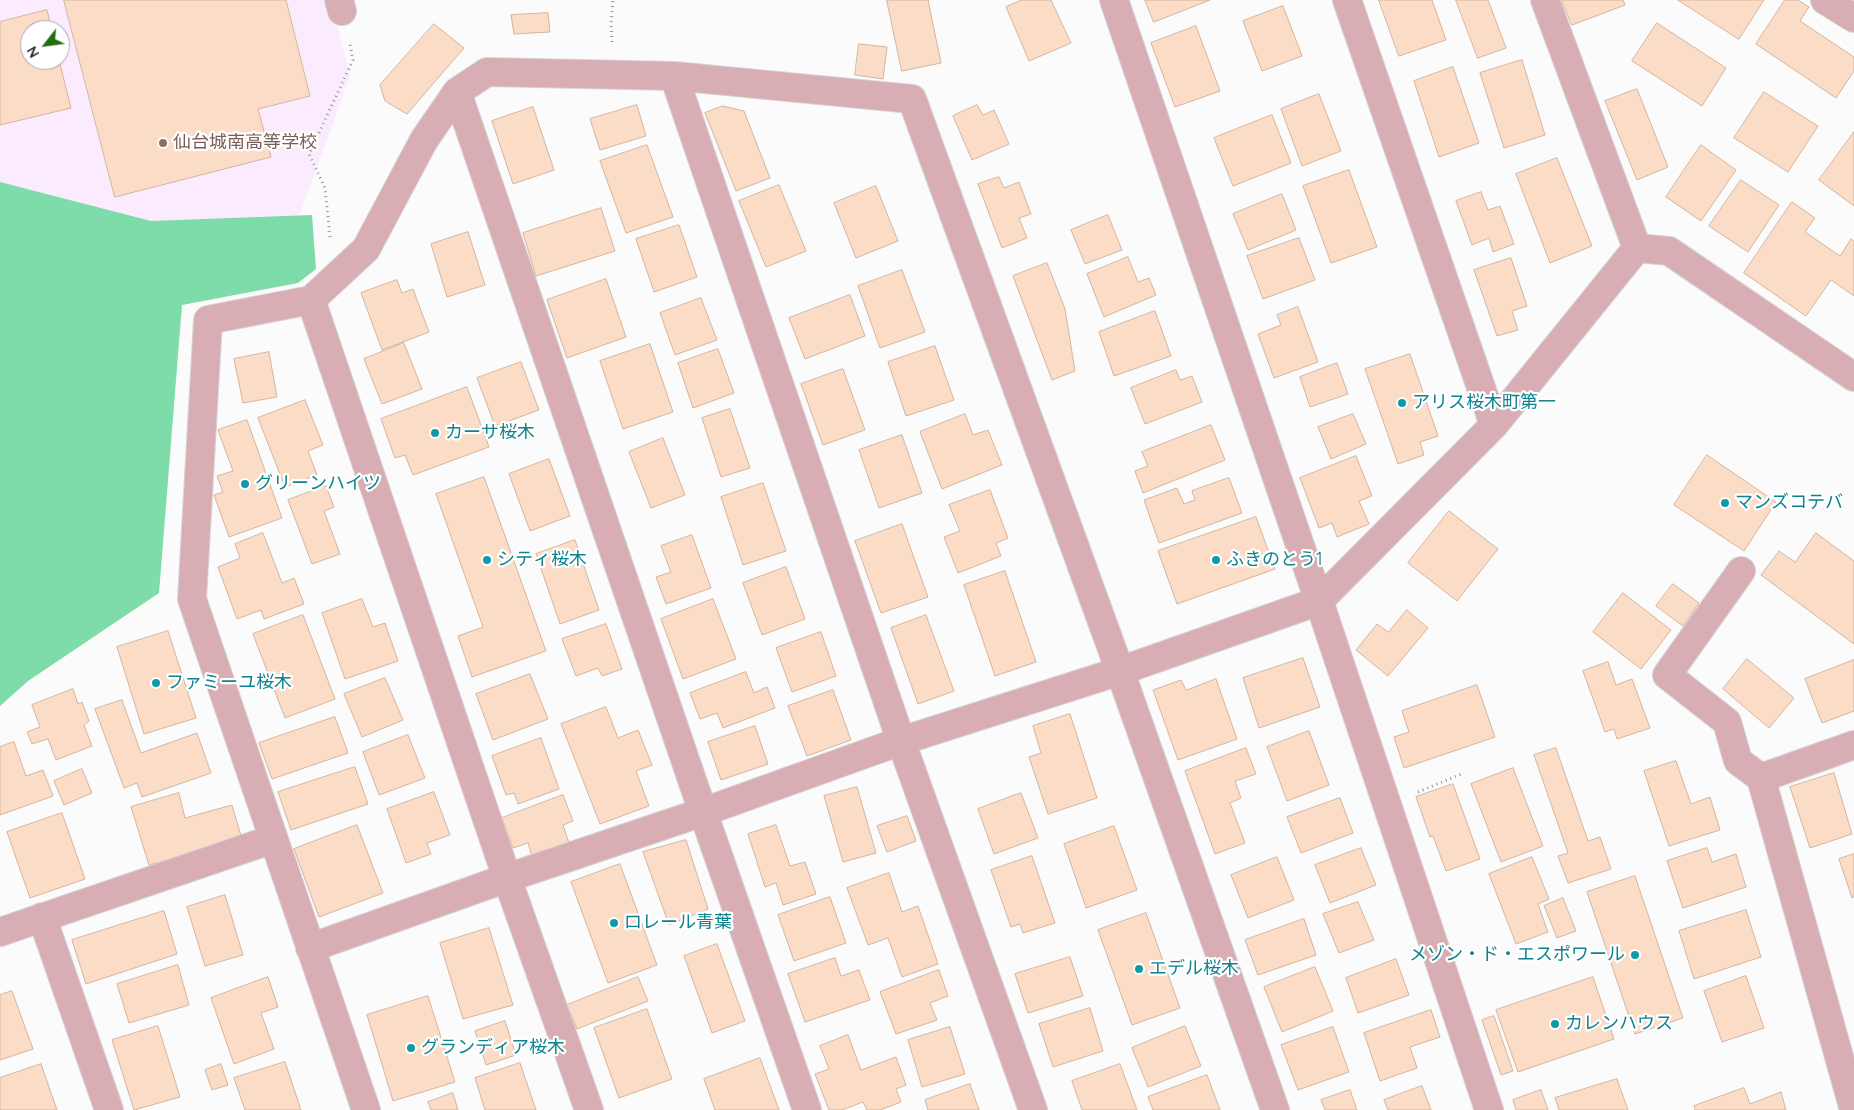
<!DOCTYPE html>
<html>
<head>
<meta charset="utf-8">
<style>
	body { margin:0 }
	#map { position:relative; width:1854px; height:1110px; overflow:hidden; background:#fbfbfb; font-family:Quicksand,sans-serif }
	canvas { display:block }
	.north { position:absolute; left:20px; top:20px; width:50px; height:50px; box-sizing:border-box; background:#fff; border:1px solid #aaa7ad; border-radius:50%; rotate:240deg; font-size:14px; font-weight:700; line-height:20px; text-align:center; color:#2b2431 }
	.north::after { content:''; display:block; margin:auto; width:18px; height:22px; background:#246e0e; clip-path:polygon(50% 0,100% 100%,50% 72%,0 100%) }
</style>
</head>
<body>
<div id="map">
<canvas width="1854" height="1110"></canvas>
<div class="north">N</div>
</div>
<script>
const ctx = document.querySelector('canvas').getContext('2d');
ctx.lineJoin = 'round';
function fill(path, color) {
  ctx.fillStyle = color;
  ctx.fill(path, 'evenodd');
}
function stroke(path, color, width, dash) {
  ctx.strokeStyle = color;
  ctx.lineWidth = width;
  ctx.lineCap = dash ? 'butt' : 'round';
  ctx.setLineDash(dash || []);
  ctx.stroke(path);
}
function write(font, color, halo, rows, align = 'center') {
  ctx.font = font + ' Quicksand,"Noto Sans JP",sans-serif';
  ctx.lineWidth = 4.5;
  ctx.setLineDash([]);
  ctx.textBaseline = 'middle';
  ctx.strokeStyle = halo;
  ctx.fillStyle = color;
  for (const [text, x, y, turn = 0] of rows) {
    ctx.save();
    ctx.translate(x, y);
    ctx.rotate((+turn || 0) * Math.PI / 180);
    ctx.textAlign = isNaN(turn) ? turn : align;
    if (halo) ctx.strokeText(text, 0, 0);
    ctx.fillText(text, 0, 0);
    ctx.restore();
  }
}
fill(new Path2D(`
	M0,0H331L350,76L300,214L218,249L0,259ZM30,30H60V60H30Z`), '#fbebfe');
fill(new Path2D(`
	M0,182L151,221L312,215L316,269L298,283L182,305L159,593L28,681L0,706Z`), '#7edbaa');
const building = new Path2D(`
	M64,0H286L310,96L258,109L271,157L115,197Z
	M887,0H928L941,63L902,71Z
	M1022,0H1051L1071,43L1029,61L1006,7Z
	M1145,0H1210L1154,22Z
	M1379,0H1432L1446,40L1399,56Z
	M1456,0H1488L1506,48L1478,58Z
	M1562,0H1623L1625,5L1572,25Z
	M1678,0H1764L1739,39Z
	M1785,0H1798L1809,7L1800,21L1854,57V71L1836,98L1756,44Z
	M1283,6L1302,56L1262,71L1243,21Z
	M47,10L52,30H30V60H59L71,108L0,125V22Z
	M548,13L550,32L514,34L511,15Z
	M1657,23L1726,68L1702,106L1632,61Z
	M434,24L464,48L407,114L385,101L380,85Z
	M1196,26L1220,91L1175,107L1151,43Z
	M859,44L887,47L883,79L855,75Z
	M1522,60L1545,135L1504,148L1480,73Z
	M1453,67L1479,143L1439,157L1414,81Z
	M1637,89L1668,167L1637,180L1605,101Z
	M1764,92L1818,126L1788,172L1734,138Z
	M1319,94L1341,151L1302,166L1281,109Z
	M637,105L646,136L600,150L590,119Z
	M977,105L983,115L994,110L1009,144L972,160L953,116Z
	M723,106L744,111L770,178L736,191L705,113Z
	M533,107L554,170L513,184L492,121Z
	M1272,115L1291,163L1233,186L1214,138Z
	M1854,132V206L1819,180Z
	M647,145L673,217L626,233L600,161Z
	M1701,145L1736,170L1701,221L1666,197Z
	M1557,158L1592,246L1550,263L1516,174Z
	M1349,170L1377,247L1331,263L1303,186Z
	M999,177L1004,188L1019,182L1031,214L1019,218L1027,238L1002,248L978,184Z
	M1741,180L1779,205L1748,252L1709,226Z
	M779,185L806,251L766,267L739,201Z
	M876,186L898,241L856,258L834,203Z
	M1481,192L1488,210L1500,206L1514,244L1493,252L1489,238L1472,245L1456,201Z
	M1282,194L1296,230L1248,250L1233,214Z
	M1792,202L1815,218L1805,232L1840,256L1851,239L1854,241V296L1831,280L1806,316L1744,273Z
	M601,208L615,251L536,276L523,233Z
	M1108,215L1122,250L1085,264L1071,230Z
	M679,225L697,277L654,292L636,239Z
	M468,232L485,285L447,297L431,244Z
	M1299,238L1315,280L1263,299L1247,256Z
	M1128,257L1138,282L1149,278L1156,295L1104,317L1087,274Z
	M1511,258L1527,306L1512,311L1518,330L1497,336L1474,270Z
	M1047,263L1065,309L1075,371L1052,380L1013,276Z
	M902,270L925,332L880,348L858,286Z
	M606,279L626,337L567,358L547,300Z
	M397,280L402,293L413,289L429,332L382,350L361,293Z
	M850,295L865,336L805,359L789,318Z
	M701,298L717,340L675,355L660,313Z
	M1298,307L1318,362L1274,378L1258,334L1281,325L1277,315Z
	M1155,311L1171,356L1114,376L1099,332Z
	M404,343L422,389L382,404L364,359Z
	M650,344L673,412L623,429L600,361Z
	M935,346L954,400L906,416L888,362Z
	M718,349L734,393L693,408L678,363Z
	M269,352L277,397L243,403L234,359Z
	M1410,354L1438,436L1420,442L1424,455L1398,464L1365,369Z
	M521,362L539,410L495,426L477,378Z
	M1337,363L1348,394L1310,407L1300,377Z
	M843,369L865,430L823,445L801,384Z
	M1176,370L1180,380L1192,376L1202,402L1145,424L1131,388Z
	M467,387L489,447L413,475L405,455L395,458L381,419Z
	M305,400L323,445L308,451L317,475L285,487L258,418Z
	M730,409L750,468L721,477L702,418Z
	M965,414L973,435L988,430L1002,465L942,489L920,432Z
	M1353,414L1366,444L1331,459L1318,427Z
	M247,420L282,518L229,537L214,495L223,492L217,476L233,471L218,430Z
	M1211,425L1225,460L1143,493L1135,471L1148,466L1142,452Z
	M902,435L922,493L879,508L859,450Z
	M663,438L685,495L651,508L629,452Z
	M1707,455L1776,502L1744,551L1674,505Z
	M1356,456L1372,496L1359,501L1369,524L1337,537L1332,523L1319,528L1300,478Z
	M549,459L570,516L530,531L509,474Z
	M484,477L546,651L472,677L458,636L483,627L436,494Z
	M1229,478L1242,513L1159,543L1144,500L1177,488L1184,504L1195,500L1192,491Z
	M763,483L786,551L743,565L721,497Z
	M326,486L334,507L324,511L340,554L312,564L288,500Z
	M990,490L1008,538L996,543L1001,556L958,573L944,537L960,531L949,505Z
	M1449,511L1498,549L1457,601L1408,563Z
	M1256,517L1275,569L1177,604L1158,551Z
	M902,524L928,597L881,613L855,541Z
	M263,533L282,583L294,578L304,604L264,619L261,610L237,619L218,567L240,558L235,544Z
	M1816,533L1854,561V644L1761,575L1779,551L1795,562Z
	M692,535L711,588L666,604L656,577L671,572L661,546Z
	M575,540L599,610L560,624L536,554Z
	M786,567L805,619L762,635L743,583Z
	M1005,571L1036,662L995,676L964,585Z
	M1673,584L1699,603L1683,626L1656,606Z
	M1623,593L1671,630L1641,669L1593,632Z
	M362,599L373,627L385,623L398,661L345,679L322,613Z
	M713,599L736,659L683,679L661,619Z
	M1407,610L1428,628L1388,676L1356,650L1377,624L1388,632Z
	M303,615L335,699L285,718L253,634Z
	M926,615L954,691L918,704L891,628Z
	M606,624L622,669L602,676L598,668L576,676L562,639Z
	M168,631L196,718L144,734L117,647Z
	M821,632L836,676L792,692L776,648Z
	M1303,658L1320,707L1259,728L1243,678Z
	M1747,659L1794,698L1769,728L1723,689Z
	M1854,660V711L1822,723L1805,679Z
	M1608,662L1616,685L1632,679L1650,728L1617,739L1614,729L1605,732L1583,671Z
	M746,672L754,693L767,687L775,708L723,728L717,713L700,719L690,693Z
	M530,674L548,719L493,740L476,694Z
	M385,678L403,720L362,737L344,694Z
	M1216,679L1237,739L1178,760L1153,690L1181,680L1186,690Z
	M1477,685L1495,737L1404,768L1394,737L1409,732L1402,711Z
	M73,689L78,704L82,702L89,721L84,725L92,746L56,760L48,739L32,744L27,732L40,727L32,705Z
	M833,690L851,740L807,756L788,706Z
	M122,700L141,753L197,733L211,773L142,797L137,783L124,788L95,709Z
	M606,707L618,738L638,730L652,765L636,771L649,806L600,824L561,724Z
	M1070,714L1097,798L1048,814L1029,757L1041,753L1033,726Z
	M335,717L348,753L272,779L259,743Z
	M755,726L768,764L721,780L708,742Z
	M1309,731L1329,785L1287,801L1267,747Z
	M408,735L425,778L379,795L363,752Z
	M541,738L559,789L518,804L514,793L506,795L492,756Z
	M14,742L26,776L43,770L53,796L0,815V747Z
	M1246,748L1256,774L1235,781L1241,798L1230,803L1245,843L1215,854L1185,771Z
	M1556,748L1588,841L1600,837L1611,869L1568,883L1558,856L1568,853L1534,755Z
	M1676,761L1691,804L1710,797L1720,830L1669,846L1644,771Z
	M355,767L368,804L291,830L278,792Z
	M1513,768L1543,846L1501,862L1471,784Z
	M82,769L92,793L64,805L54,781Z
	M1834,773L1852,834L1810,848L1790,787Z
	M1453,784L1480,859L1446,871L1433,836L1430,837L1416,797Z
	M857,787L876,853L843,862L824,796Z
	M434,792L450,835L427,843L431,854L406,863L387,809Z
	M179,793L185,818L232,805L242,839L149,865L131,807Z
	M1021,793L1038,838L994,854L978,809Z
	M563,795L573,821L563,825L569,843L532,856L528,843L513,848L502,818Z
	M1340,798L1353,833L1301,853L1287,817Z
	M62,813L85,879L30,898L7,832Z
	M907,816L916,841L887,852L877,826Z
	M357,825L383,893L319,917L294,849Z
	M776,825L790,866L805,862L816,894L783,905L776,883L765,887L748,834Z
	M1114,826L1137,890L1086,908L1064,844Z
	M686,840L708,909L669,925L643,852Z
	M1361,848L1376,885L1330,903L1315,865Z
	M1707,848L1712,862L1736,854L1746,887L1683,908L1667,861Z
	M1854,854V897L1852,898L1839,859Z
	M1032,856L1055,923L1023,933L1020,924L1011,927L991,870Z
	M1277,857L1294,900L1248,918L1231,875Z
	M1532,857L1549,899L1538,904L1548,932L1516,944L1489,874Z
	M620,864L657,965L608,983L571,882Z
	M889,873L902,912L918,906L938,964L902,977L888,938L868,945L847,888Z
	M1635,876L1683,1018L1635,1034L1587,892Z
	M225,895L243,955L205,966L187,907Z
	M830,897L846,943L794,961L778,915Z
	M1563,898L1576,931L1557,938L1544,906Z
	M1358,902L1374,940L1339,953L1323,914Z
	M1746,910L1761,957L1694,979L1679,931Z
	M164,911L177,954L86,984L72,940Z
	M1146,913L1180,1008L1132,1025L1098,930Z
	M1304,919L1316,955L1258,975L1245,940Z
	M489,928L513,1005L463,1019L440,943Z
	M717,944L745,1021L712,1033L684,956Z
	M1070,957L1083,996L1028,1013L1015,974Z
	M835,958L841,976L859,970L870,1000L805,1022L788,974Z
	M1396,959L1409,995L1358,1013L1346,978Z
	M178,965L189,1005L129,1023L117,984Z
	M1315,967L1333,1011L1282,1032L1264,987Z
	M939,970L948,996L930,1003L937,1020L896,1034L880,992Z
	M1746,976L1764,1028L1722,1042L1704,991Z
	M268,977L278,1007L261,1013L274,1049L234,1064L211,998Z
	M638,977L648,1001L577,1029L567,1005Z
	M1593,977L1614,1039L1518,1072L1496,1010Z
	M12,991L33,1049L0,1060V995Z
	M428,996L455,1082L393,1101L367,1015Z
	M1090,1008L1103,1051L1053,1067L1039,1024Z
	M647,1009L672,1079L619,1098L594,1028Z
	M1431,1010L1440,1037L1410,1047L1417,1068L1380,1081L1364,1033Z
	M1494,1016L1513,1071L1501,1075L1482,1020Z
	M505,1021L516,1055L486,1065L475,1031Z
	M158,1026L180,1097L134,1110L112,1040Z
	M1185,1026L1201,1066L1148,1087L1132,1048Z
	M950,1027L965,1074L922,1087L908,1040Z
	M1333,1027L1349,1072L1298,1090L1281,1045Z
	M848,1035L861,1070L896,1057L906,1085L896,1089L901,1102L880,1110H867L863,1102L842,1110H829L815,1074L829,1069L820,1046Z
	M760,1058L779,1110H715L704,1079Z
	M285,1062L301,1110H245L234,1078Z
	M520,1063L536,1110H485L475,1078Z
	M41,1064L57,1110H0V1078Z
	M221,1064L228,1085L212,1090L205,1070Z
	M1120,1064L1137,1110H1082L1072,1081Z
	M1207,1075L1220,1110H1153L1148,1097Z
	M1617,1079L1628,1110H1559L1555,1098Z
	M970,1084L979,1110H928L925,1100Z
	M1422,1086L1431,1110H1388L1384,1100Z
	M1744,1088L1750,1104L1781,1092L1786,1110H1695L1694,1106Z
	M1350,1090L1357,1110H1325L1321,1100Z
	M1541,1090L1548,1110H1516L1513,1100Z
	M453,1093L458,1110H431L428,1102Z`);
fill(building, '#fbdcc6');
stroke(building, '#d5b49d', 1);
const minor = new Path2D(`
	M339,0L342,11
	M1114,0L1319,601L1489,1110
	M1545,0L1637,248
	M1825,0L1854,18
	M674,76L901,741L1033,1110
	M311,300L507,878L589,1110
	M1494,425L1637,248L1669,251L1854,377
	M1741,571L1667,675L1727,722L1738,761L1761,778L1854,1110
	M1761,778L1854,745
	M42,917L109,1110
	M0,932L273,839
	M310,948L507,878L703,812L901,741L1120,671L1319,601L1494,425L1347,0
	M366,1110L192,599L208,320L311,300L366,249L424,140L457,92
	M807,1110L703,812L457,92L487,72L674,76L912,99L1120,671L1275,1110`);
stroke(minor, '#d6d4d7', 30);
stroke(new Path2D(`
	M612,42L611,24L613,0
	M330,237L325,188L309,154L353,60L350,44
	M1418,792L1464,773`), '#97949a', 3, [1, 4]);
stroke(minor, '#d8adb4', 28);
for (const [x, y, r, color] of [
	[163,143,5,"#8d6e63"],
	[1402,403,5,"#0f9aa8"],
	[435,433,5,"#0f9aa8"],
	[245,484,5,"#0f9aa8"],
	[1725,503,5,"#0f9aa8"],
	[487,560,5,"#0f9aa8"],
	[1216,560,5,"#0f9aa8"],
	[156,683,5,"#0f9aa8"],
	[614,923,5,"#0f9aa8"],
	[1635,955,5,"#0f9aa8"],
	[1139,969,5,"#0f9aa8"],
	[1555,1024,5,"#0f9aa8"],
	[411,1048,5,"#0f9aa8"]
]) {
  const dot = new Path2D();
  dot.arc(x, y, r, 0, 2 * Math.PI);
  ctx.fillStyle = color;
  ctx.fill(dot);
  stroke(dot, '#fff', 2);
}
write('18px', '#785e54', '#fff', [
	["仙台城南高等学校",173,143]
], 'left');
write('18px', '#0d838f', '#fff', [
	["アリス桜木町第一",1412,403],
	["カーサ桜木",445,433],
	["グリーンハイツ",255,484],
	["マンズコテバ",1735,503],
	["シティ桜木",497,560],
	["ふきのとう1",1226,560],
	["ファミーユ桜木",166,683],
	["ロレール青葉",624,923],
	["メゾン・ド・エスポワール",1625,955,"right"],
	["エデル桜木",1149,969],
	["カレンハウス",1565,1024],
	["グランディア桜木",421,1048]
], 'left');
</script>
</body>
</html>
